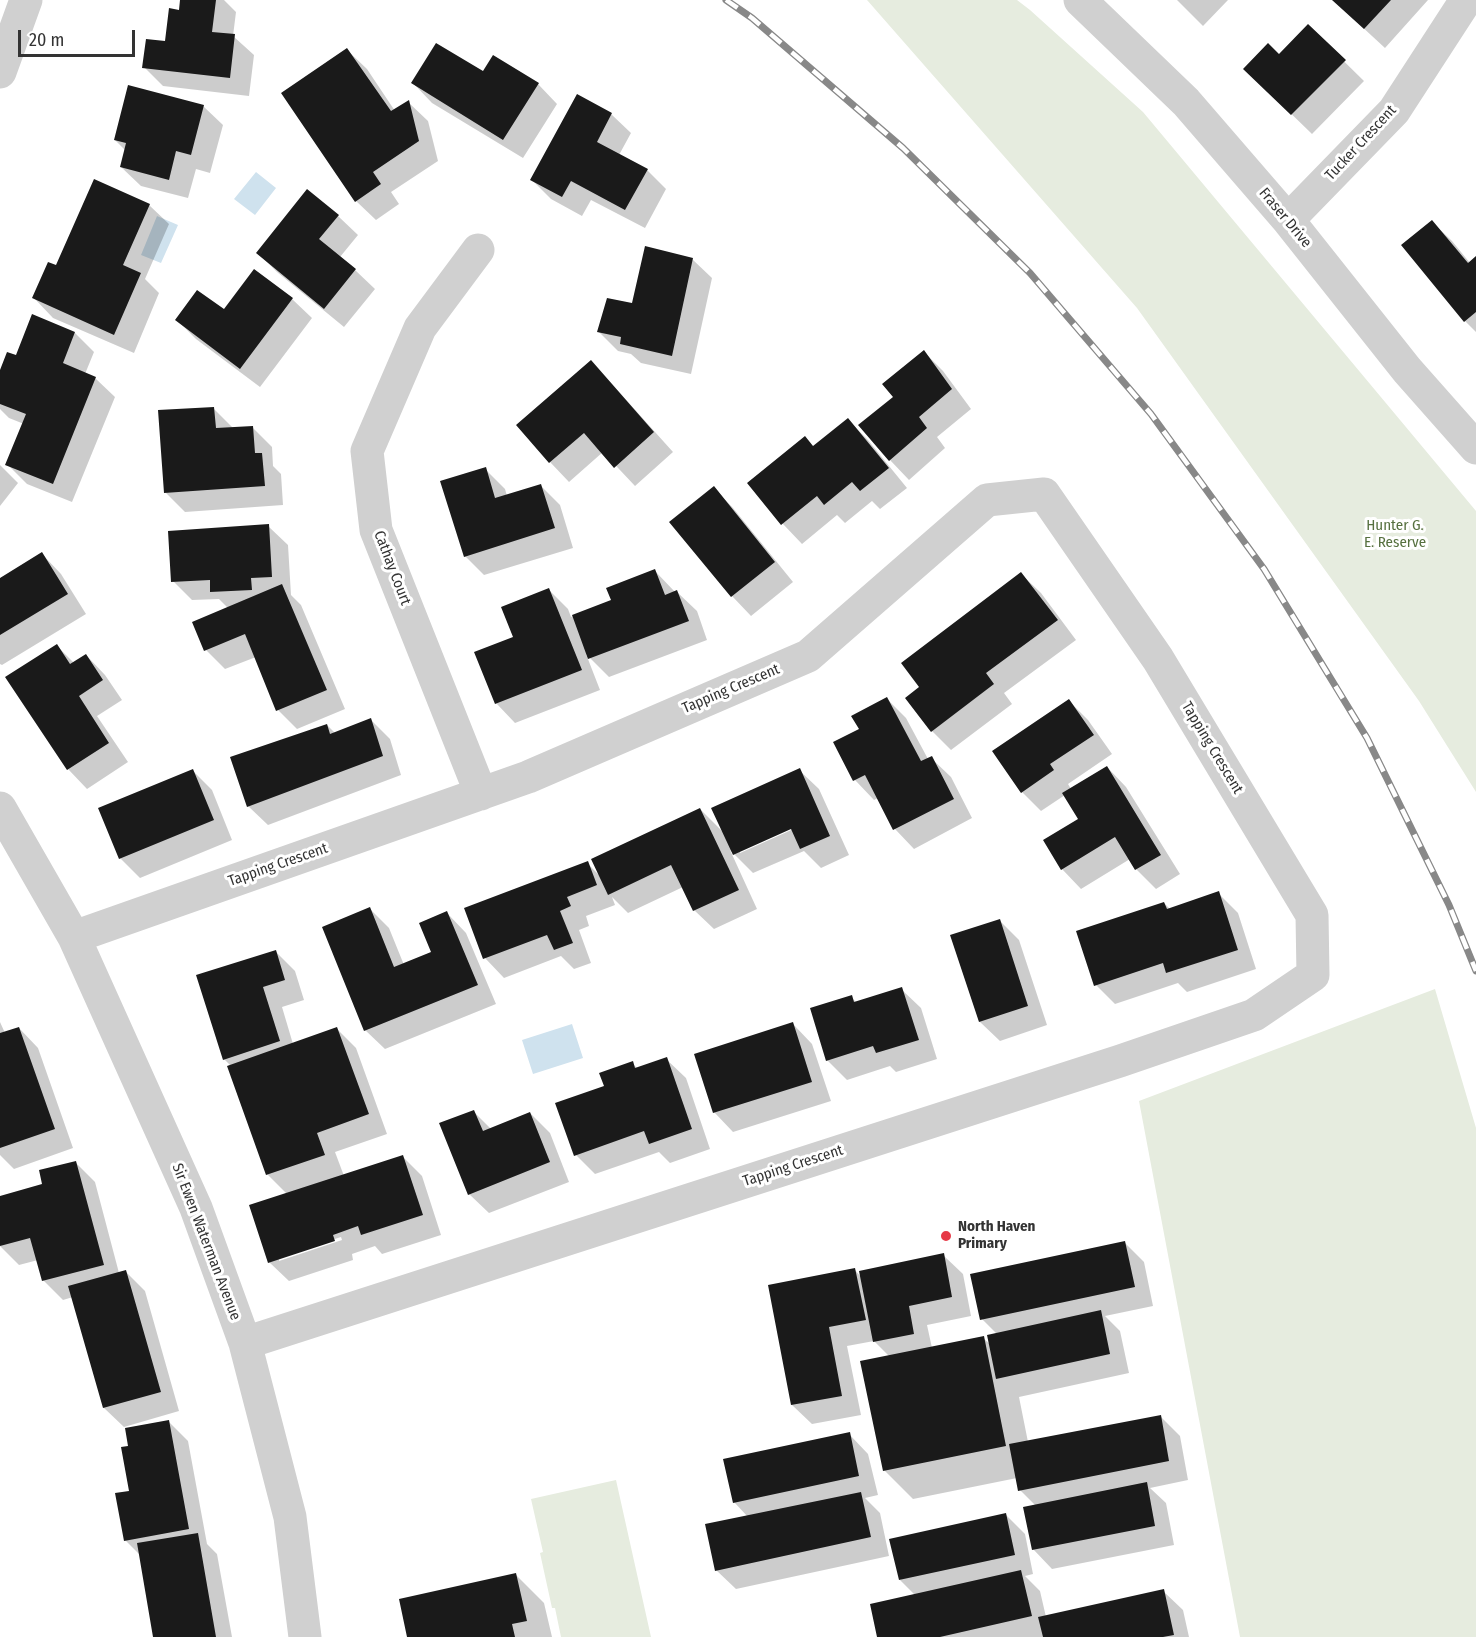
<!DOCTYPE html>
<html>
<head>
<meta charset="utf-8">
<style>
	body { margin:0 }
	#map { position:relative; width:1476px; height:1637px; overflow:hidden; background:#fff; font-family:"Fira Sans Condensed",sans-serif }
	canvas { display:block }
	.scale { position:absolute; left:18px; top:30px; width:117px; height:27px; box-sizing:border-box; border:3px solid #333; border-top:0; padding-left:8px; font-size:18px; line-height:21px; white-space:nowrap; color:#333; -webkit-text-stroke:4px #fff; paint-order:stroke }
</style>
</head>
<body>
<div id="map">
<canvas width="1476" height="1637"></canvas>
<div class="scale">20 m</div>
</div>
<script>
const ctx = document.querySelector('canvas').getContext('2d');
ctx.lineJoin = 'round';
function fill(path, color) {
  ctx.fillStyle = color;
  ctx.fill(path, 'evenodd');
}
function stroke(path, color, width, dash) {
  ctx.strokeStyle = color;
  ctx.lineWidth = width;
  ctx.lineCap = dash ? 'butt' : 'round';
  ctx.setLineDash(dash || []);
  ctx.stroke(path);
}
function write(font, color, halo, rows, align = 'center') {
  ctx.font = font + ' "Fira Sans Condensed",sans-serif';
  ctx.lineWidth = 6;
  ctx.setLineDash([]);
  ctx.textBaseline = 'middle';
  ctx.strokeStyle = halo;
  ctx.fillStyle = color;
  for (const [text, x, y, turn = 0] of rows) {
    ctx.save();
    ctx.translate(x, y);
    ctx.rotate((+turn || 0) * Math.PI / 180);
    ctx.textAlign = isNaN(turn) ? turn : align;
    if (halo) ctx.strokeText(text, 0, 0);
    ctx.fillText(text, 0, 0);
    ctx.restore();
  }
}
fill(new Path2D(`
	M867,0H1017L1030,10L1143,112L1476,511V792L1419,701L1137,308Z
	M1435,989L1476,1128V1637H1240L1139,1101Z
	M616,1480L651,1637H561L555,1608H552L540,1553L543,1552L531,1499Z`), '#e6ecdf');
fill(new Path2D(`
	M256,172L276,188L255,215L234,199Z
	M157,216L178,225L161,263L141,255Z
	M572,1024L583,1058L533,1074L522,1040Z`), '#cfe2ee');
fill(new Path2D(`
	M182,0H224L236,12L233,36L254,55L249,96L163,86L144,67L167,43L180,12Z
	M1177,0H1228L1203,26Z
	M1333,0H1428L1385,48Z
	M1308,26L1364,81L1312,134L1245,69L1279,56Z
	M347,50L367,69L395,111L408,102L428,121L438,161L391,192L399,204L376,220L356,201Z
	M413,83L538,84L557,104L523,158L432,103Z
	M203,106L223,125L210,173L196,169L188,198L141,186L121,167L125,150L115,140Z
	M611,114L631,133L619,155L647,170L666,189L645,228L591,200L582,216L551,199L532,180Z
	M307,191L338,216L358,235L340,257L355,270L375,289L344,327L277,272L258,253Z
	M149,205L169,224L145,279L159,293L134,353L53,318L34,298L57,267Z
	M1432,222L1452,241L1470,263L1476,258V332L1465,321Z
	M692,259L712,278L691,374L641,363L631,354L618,351L599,332Z
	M292,299L312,318L260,387L196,339L177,320Z
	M75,333L94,352L85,374L95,378L115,397L72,502L27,484L7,464L24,424L9,418L0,409V374L17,357Z
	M924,352L943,371L971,409L937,437L945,448L909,480L890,460L860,425L895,397Z
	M591,362L610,382L673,452L635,486L603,452L569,482L550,462L518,425Z
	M213,408L233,428L252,427L272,447L273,466L281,474L283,505L185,512L166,493Z
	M848,420L867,439L907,488L880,509L872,501L845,523L837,515L802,544L783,524L749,484L814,447Z
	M0,465L18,483L0,506Z
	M485,469L505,489L507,496L540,485L560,505L573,548L484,575L465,556Z
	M714,488L733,508L793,582L751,616L732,596L671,522Z
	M268,526L288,545L291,595L301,605L345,709L297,729L278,710L256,657L225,669L206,650L228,608L219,599L192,600L173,581Z
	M42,554L61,574L86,614L2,665L0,664V580Z
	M655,571L675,592H677L697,611L707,640L609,677L586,654L600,690L515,723L496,703L515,638L549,590L568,609L571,617L613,601Z
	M1021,574L1041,593L1076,640L1004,693L1012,704L951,750L932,731L922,687Z
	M57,646L74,663L86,655L105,675L122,700L97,716L128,762L87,789L68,769L7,677Z
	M887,699L906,718L928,759L931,758L951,777L972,818L914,849L895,829L878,798L874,800L855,780L835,743L861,729Z
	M1069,701L1088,720L1112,754L1068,784L1071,789L1107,767L1126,787L1180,874L1156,889L1136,869L1130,859L1081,889L1062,869L1045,841L1080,819L1065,795L1041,811L1022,792Z
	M370,719L390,739L401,775L268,825L248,806L327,725L335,733Z
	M799,770L819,789L849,855L821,868L804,851L753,873L730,850L757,909L714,929L694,910L683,887L628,913L612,897L615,905L586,916L589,926L579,930L591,963L574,969L561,956L504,978L485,958L587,863L600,876L700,809L724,833ZM797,824L798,827L740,853V850Z
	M193,771L212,790L232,840L140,878L120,858Z
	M1218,893L1238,913L1256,969L1187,992L1178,983L1115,1004L1096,985L1164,903L1170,909Z
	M369,908L389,928L404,965L433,953L447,913L466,933L496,1004L385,1049L365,1030Z
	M1000,921L1019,940L1047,1025L1000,1041L980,1022Z
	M275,951L295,971L304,1000L282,1007L293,1044L337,1029L356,1048L387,1134L335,1152L344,1176L403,1157L422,1176L441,1235L382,1254L375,1246L352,1254L353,1260L289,1281L269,1262L287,1194L267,1174L231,1066L224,1059ZM341,1237L342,1240L279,1261V1257Z
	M901,989L921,1008L937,1059L896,1072L890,1066L847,1080L827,1060L851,997L857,1003Z
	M0,1022L5,1033L19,1028L38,1048L73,1148L14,1169L0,1155Z
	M793,1024L812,1044L831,1101L733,1132L714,1112Z
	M666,1059L686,1078L710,1149L670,1163L659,1152L595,1174L576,1155L606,1087L632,1063L638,1069Z
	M474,1112L491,1129L530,1113L550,1133L569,1182L489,1213L469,1194Z
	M75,1162L95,1182L119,1273L125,1271L145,1291L179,1411L124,1427L104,1408L73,1297L63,1300L43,1280L38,1260L19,1265L0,1246V1197L44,1185Z
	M1124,1242L1144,1262L1153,1306L1105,1316L1120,1331L1129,1373L1019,1397L1028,1442L1160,1416L1180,1436L1188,1480L1150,1488L1166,1503L1174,1545L1052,1569L1033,1549L1036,1506L1020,1490L1017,1478L913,1499L884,1470L889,1356L874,1341L847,1346L861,1415L812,1424L792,1405L769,1286L855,1270L861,1277L943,1255L963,1274L971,1316L927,1325L932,1348L983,1338L991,1345L997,1334L982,1319Z
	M169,1422L188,1441L207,1544L217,1554L232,1637H155L141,1556L125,1540L130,1493V1447Z
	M849,1434L868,1454L878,1495L865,1498L880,1513L889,1556L736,1589L716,1570L748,1517L734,1502Z
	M1005,1514L1025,1534L1033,1574L1025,1576L1040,1591L1046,1617L1163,1591L1183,1610L1189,1637H879L915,1595L900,1580Z
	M515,1574L544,1603L552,1637H409Z`), '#0003');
fill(new Path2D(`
	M180,0H216L212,32L235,34L230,78L142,68L146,39L165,41L169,8L179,10Z
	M1332,0H1391L1364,29Z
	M1308,24L1346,60L1291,115L1243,69L1268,43L1279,54Z
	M436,43L483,71L493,55L539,83L503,140L411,83Z
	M347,48L391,111L409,100L419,141L373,172L381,184L355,202L281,93Z
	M128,85L204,105L191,155L176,151L169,180L120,167L126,143L114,140Z
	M577,94L612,113L597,142L648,169L625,210L571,181L562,197L530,180Z
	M94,179L150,204L123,265L141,273L114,335L32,298L48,262L56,265Z
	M307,189L339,215L319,239L356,269L324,309L256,253Z
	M1432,220L1468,263L1476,256V312L1464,322L1401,245Z
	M645,246L693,258L672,356L620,344L621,337L597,332L607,298L632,303Z
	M254,269L293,298L240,369L175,320L197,290L224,309Z
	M32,314L75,332L63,363L96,377L53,484L5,465L26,414L0,404V370L7,352L16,355Z
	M924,350L952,389L919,417L927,428L889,461L858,425L893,397L882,384Z
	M591,360L654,432L614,468L584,433L549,463L516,425Z
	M214,407L216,428L253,426L255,453H262L265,486L164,493L158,410Z
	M848,418L889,468L860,491L852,482L824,505L817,496L781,525L747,483L805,436L813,446Z
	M486,467L495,498L541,484L555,528L464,557L440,481Z
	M714,486L775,562L731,597L669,522Z
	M269,524L272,577L251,578L252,590L210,592V580L171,582L168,531Z
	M42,552L68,594L0,635V578Z
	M655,569L665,595L677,590L689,621L588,659L572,615L611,600L606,588Z
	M1021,572L1058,620L986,673L994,684L931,732L905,698L919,687L901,663Z
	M282,584L327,690L276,711L245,634L204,651L192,622Z
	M549,588L582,670L495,704L474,652L513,637L501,607Z
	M57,644L70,664L86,654L103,680L79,696L109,743L67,770L5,677Z
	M887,697L921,761L932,756L954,799L893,830L865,775L853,781L833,742L859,729L851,716Z
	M1069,699L1094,735L1050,764L1054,770L1021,793L992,751Z
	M371,718L383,756L247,807L230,757L327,724L330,734Z
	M1107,766L1161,855L1135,870L1115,837L1061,870L1043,840L1078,819L1062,793Z
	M800,768L830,836L800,849L791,829L733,855L711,808Z
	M193,769L214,820L119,859L98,808Z
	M700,808L739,890L693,911L671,865L608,895L591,859Z
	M588,861L597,885L567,897L571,906L560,911L573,943L554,950L547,935L483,959L464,908Z
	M1219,891L1238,950L1166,973L1163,963L1094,986L1076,931L1164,902L1167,909Z
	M370,907L394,967L431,952L419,923L447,911L478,985L364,1031L322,927Z
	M1000,919L1028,1006L979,1022L950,935Z
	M276,950L285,980L263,987L280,1041L223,1060L196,975Z
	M902,987L919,1040L876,1053L873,1046L826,1061L810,1008L852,995L854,1002Z
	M793,1022L812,1082L713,1113L694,1054Z
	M19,1027L55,1129L0,1148V1033Z
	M337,1027L369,1114L317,1133L325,1155L266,1175L227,1066Z
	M667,1057L692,1129L649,1144L644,1131L574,1156L555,1103L604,1086L599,1073L633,1061L635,1068Z
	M474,1110L483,1131L530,1112L550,1162L468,1195L439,1123Z
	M403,1155L423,1215L361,1235L358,1226L333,1235L335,1241L268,1263L249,1205Z
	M76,1161L104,1265L42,1281L30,1238L0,1246V1196L42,1184L39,1170Z
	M1125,1241L1135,1287L980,1320L970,1274Z
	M944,1253L952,1297L909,1306L914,1334L873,1342L859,1271Z
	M855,1268L866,1320L829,1327L842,1396L791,1405L768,1285Z
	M126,1270L161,1392L103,1408L68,1286Z
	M1101,1310L1110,1354L996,1379L987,1335Z
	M984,1336L1006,1446L883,1471L860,1361Z
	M1161,1415L1169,1461L1018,1491L1009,1444Z
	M169,1420L189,1529L124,1541L115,1493L129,1491L121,1447L128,1446L125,1428Z
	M850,1432L859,1476L733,1503L723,1459Z
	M1147,1482L1155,1526L1032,1550L1023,1507Z
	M861,1492L871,1537L715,1571L705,1524Z
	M1006,1513L1015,1555L899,1580L889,1539Z
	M198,1533L216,1637H153L137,1543Z
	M1021,1570L1032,1616L940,1637H877L870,1604Z
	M516,1573L527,1621L512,1624L515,1637H407L399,1599Z
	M1164,1589L1174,1635L1163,1637H1043L1038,1617Z`), '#1a1a1a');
stroke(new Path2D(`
	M1080,0L1186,102L1288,220L1407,370L1476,448
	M0,72L26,0
	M1288,220L1394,111L1466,0
	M478,250L420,328L367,451L376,530L481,794
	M0,808L74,937L196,1208L245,1343L290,1517L305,1637
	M74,937L528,777L808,656L987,500L1044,494L1158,659L1312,915L1313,975L1254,1015L1120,1061L245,1343`), '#d0d0d0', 33);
const rail = new Path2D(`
	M726,0L752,18L903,148L1030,273L1151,414L1264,569L1367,738L1449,905L1476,971`);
stroke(rail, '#888', 7);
stroke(rail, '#fff', 4.5, [14]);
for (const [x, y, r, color] of [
	[946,1236,6,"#e63946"]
]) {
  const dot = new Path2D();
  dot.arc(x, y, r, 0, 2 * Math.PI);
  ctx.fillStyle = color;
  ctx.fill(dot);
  stroke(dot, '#fff', 2);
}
write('15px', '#333', '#fff', [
	["Tucker Crescent",1361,143,-47],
	["Fraser Drive",1285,218,50],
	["Cathay Court",392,568,69],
	["Tapping Crescent",731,689,-23],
	["Tapping Crescent",1212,748,59],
	["Tapping Crescent",278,865,-19],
	["Tapping Crescent",793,1166,-18],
	["Sir Ewen Waterman Avenue",206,1242,69]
]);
write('15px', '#56703f', '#fff', [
	["Hunter G.",1395,526],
	["E. Reserve",1395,543]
]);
write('bold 15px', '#333', '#fff', [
	["North Haven",958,1227],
	["Primary",958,1244]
], 'left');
</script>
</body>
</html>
